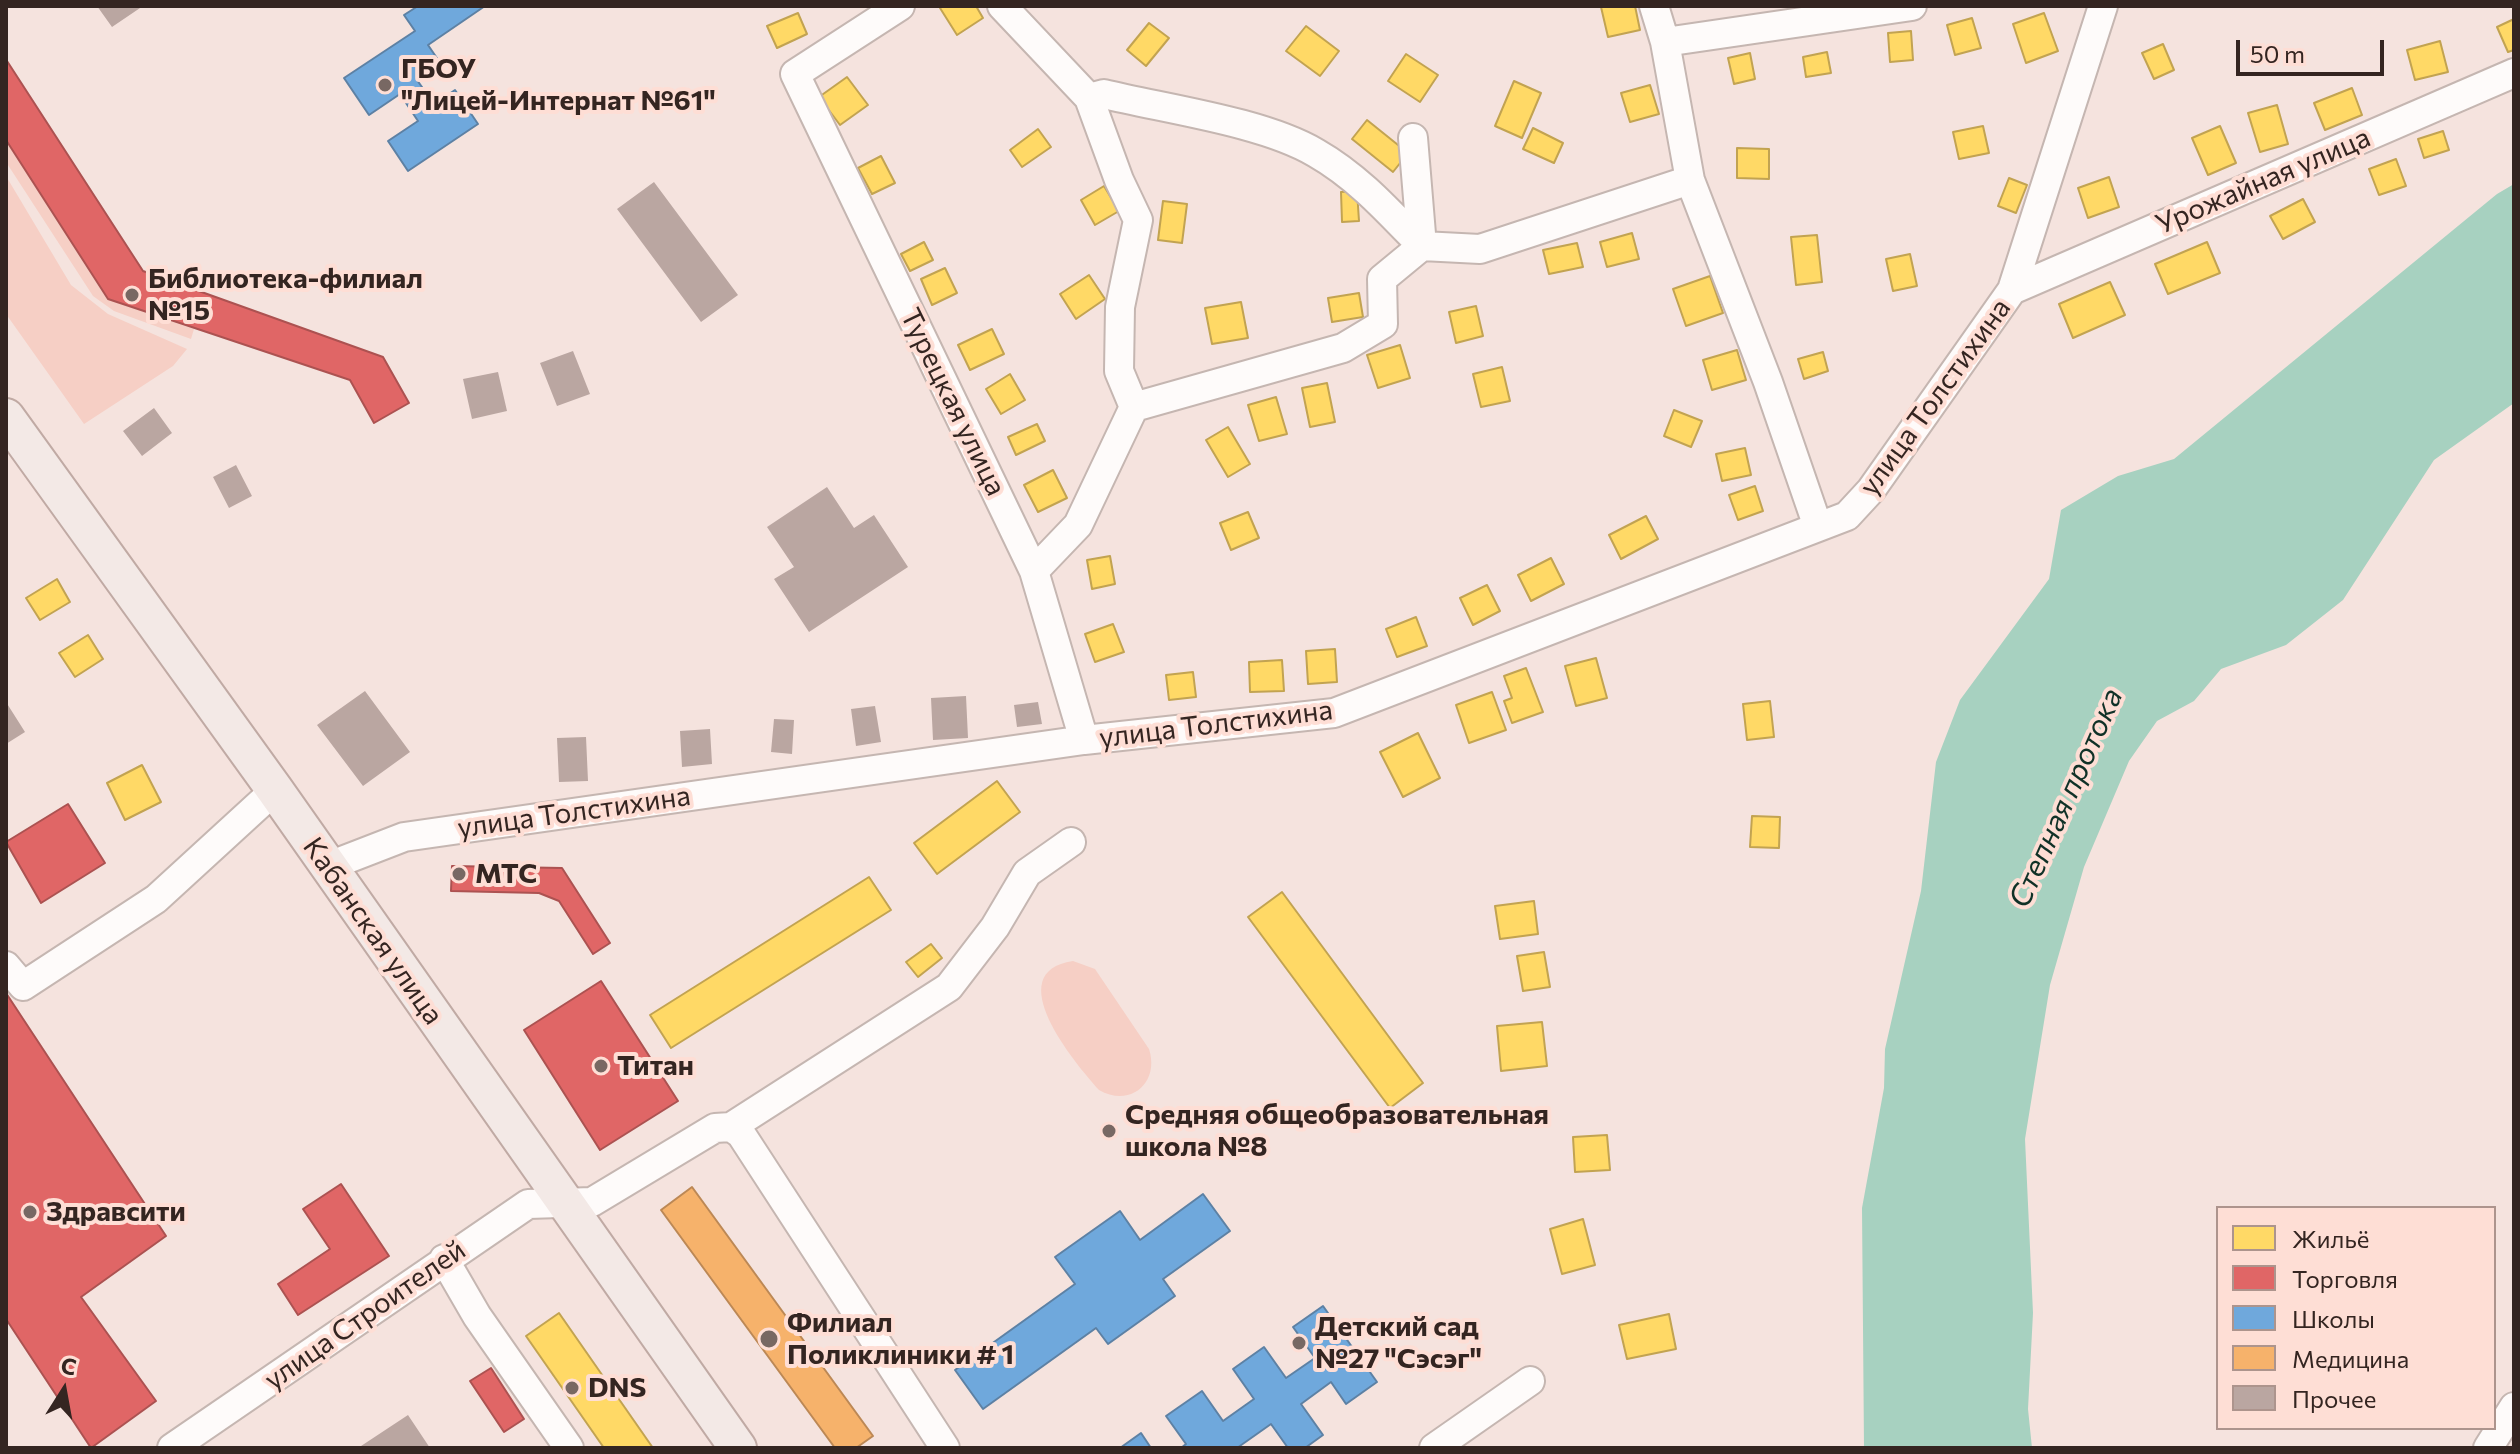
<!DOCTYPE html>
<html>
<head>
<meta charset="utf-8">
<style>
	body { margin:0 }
	#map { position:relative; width:2520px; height:1454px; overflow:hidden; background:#f5e3de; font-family:Commissioner,sans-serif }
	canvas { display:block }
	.frame { position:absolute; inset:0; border:8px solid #342521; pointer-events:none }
	.legend { position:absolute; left:2216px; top:1206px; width:280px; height:224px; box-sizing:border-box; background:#feded5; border:2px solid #ad948d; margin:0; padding:10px 14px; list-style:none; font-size:24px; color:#342521 }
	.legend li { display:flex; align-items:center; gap:16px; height:40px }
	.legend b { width:40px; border:2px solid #ad948d }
	.north { position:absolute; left:24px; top:1350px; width:80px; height:80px; -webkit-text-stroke:6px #feded5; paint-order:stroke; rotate:11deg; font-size:22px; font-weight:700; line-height:32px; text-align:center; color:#342521 }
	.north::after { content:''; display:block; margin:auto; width:28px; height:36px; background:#342521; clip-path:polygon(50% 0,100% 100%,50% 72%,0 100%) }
	.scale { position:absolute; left:2236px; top:40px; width:148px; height:36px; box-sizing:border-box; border:4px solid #342521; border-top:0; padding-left:10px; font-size:24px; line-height:28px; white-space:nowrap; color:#342521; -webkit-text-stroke:6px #feded5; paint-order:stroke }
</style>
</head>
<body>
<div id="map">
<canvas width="2520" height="1454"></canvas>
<div class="frame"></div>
<ul class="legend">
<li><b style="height:22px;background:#ffd966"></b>Жильё</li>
<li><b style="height:22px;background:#e06666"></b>Торговля</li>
<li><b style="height:22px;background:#6fa8dc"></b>Школы</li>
<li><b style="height:22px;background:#f6b26b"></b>Медицина</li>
<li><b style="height:22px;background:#baa6a1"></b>Прочее</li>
</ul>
<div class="north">С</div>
<div class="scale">50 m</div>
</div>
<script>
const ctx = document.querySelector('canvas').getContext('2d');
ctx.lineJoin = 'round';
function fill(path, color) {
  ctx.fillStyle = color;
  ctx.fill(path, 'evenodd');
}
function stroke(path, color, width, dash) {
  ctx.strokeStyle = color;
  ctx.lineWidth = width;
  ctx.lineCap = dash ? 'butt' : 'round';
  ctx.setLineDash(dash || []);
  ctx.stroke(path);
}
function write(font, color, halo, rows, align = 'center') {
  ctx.font = font + ' Commissioner,sans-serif';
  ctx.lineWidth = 8;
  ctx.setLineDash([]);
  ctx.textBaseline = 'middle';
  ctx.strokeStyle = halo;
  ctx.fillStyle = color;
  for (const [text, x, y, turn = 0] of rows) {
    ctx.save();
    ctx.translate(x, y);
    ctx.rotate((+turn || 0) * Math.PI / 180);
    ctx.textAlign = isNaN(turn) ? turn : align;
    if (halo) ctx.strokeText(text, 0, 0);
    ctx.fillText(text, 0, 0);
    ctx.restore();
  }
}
fill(new Path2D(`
	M6,141L107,299L194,329L191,339L114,311L93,296L6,162Z
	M6,176L71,285L108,314L187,349L173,366L84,424L6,314Z
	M1073,961L1095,969L1149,1049C1160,1083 1130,1108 1099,1090C1074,1062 999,972 1073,961Z`), '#f6cfc5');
fill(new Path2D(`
	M2514,184V403L2434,460L2343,600L2286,645L2221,669L2194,701L2157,721L2129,761L2084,867L2050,985L2025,1139L2033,1313L2028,1409L2032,1448H1864L1862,1208L1884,1088L1885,1049L1921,891L1936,762L1960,700L2049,579L2061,510L2118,476L2174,459L2497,194Z`), '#a7d1c0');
const homes = new Path2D(`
	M943,6H976L983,18L957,35L940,8Z
	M1635,6L1640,30L1608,37L1601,7Z
	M798,13L807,34L777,48L767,26Z
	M2044,13L2058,51L2026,63L2013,24Z
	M1972,18L1981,48L1955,55L1947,25Z
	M2514,19V50L2508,52L2497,27Z
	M1149,23L1169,38L1146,66L1127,50Z
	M1306,26L1339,51L1320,76L1286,51Z
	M1911,31L1913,60L1890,62L1888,33Z
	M2440,41L2448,72L2415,80L2407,50Z
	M2163,44L2174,70L2154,79L2142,53Z
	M1827,52L1831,73L1806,77L1803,57Z
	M1750,53L1755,79L1734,84L1728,58Z
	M1406,54L1438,75L1420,102L1388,81Z
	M847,77L868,105L840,125L819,97Z
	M1514,81L1541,93L1522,138L1495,126Z
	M1650,85L1659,114L1630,122L1621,93Z
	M2352,88L2362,115L2325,130L2314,103Z
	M2277,105L2288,144L2260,152L2248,113Z
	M1367,120L1408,153L1393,172L1352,139Z
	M1983,126L1989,153L1959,159L1953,132Z
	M2220,126L2236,163L2208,175L2192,138Z
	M1533,128L1563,143L1554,163L1523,149Z
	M1038,129L1051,147L1022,167L1010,150Z
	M2443,131L2449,150L2424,158L2418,139Z
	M1737,148L1769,149V179L1737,178Z
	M881,156L895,183L872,194L858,168Z
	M2396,159L2406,186L2379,195L2369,169Z
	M2109,177L2119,207L2088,218L2078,188Z
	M2009,178L2027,185L2016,213L1998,206Z
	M1104,186L1119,211L1095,225L1081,200Z
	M1357,191L1359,221L1342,222L1341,192Z
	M2303,199L2315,222L2283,239L2270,216Z
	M1163,201L1187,204L1182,243L1158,240Z
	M1632,233L1639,259L1607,267L1600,242Z
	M1817,235L1822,282L1796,285L1791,237Z
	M924,242L933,260L910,271L901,254Z
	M2207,242L2220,273L2168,294L2155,264Z
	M1577,243L1583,267L1549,274L1543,250Z
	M1910,254L1917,286L1893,291L1886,259Z
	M945,268L957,293L932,305L921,279Z
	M1089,275L1105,299L1076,319L1060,294Z
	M1710,276L1723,313L1686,326L1673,289Z
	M2110,282L2125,315L2073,338L2059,304Z
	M1359,293L1363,317L1332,322L1328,298Z
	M1241,302L1248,338L1212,344L1205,308Z
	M1476,306L1483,336L1456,343L1449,312Z
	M992,329L1004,354L970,370L958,345Z
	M1400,345L1410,378L1378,388L1367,355Z
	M1737,350L1746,380L1712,390L1703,360Z
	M1823,352L1828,371L1804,379L1798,359Z
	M1502,367L1510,401L1481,407L1473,374Z
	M1010,374L1025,400L1001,414L986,389Z
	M1327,383L1335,422L1310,427L1302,388Z
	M1276,397L1287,434L1259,441L1248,405Z
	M1674,410L1702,421L1691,447L1664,436Z
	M1037,424L1045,441L1016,455L1008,437Z
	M1228,427L1250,464L1228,477L1206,440Z
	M1745,448L1751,475L1722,481L1716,454Z
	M1053,470L1067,498L1038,512L1024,485Z
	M1755,486L1763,511L1738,520L1729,495Z
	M1248,512L1259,538L1231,550L1220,523Z
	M1646,516L1658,539L1621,559L1609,535Z
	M1110,556L1115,584L1092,589L1087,560Z
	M1551,558L1564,584L1531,601L1518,575Z
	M57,579L70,602L40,620L26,598Z
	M1487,585L1500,611L1473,625L1460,598Z
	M1416,617L1427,646L1397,657L1386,629Z
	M1113,624L1124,652L1095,662L1085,634Z
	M88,635L103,659L75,677L59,653Z
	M1335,649L1337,682L1308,684L1306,651Z
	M1596,658L1607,698L1576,706L1565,666Z
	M1282,660L1284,691L1250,692L1249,662Z
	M1526,668L1543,712L1512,723L1504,701L1512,698L1504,676Z
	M1193,672L1196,697L1169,700L1166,675Z
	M1492,692L1506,730L1469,743L1456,705Z
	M1770,701L1774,737L1747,740L1743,704Z
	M1418,733L1440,778L1403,797L1380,752Z
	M142,765L161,802L125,820L107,783Z
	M997,781L1020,812L937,874L914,843Z
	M1752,816L1780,817L1779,848L1750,847Z
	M869,877L891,910L671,1048L650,1015Z
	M1282,892L1423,1083L1390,1108L1248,917Z
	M1534,901L1538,934L1500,939L1495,906Z
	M931,944L942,958L918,977L906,962Z
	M1544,952L1550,987L1523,991L1517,956Z
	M1542,1022L1547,1066L1501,1071L1497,1026Z
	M1607,1135L1610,1170L1575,1172L1573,1137Z
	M1583,1219L1595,1265L1562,1274L1550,1229Z
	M559,1313L653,1448H604L526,1336Z
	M1669,1314L1676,1349L1627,1359L1619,1325Z`);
fill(homes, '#ffd966');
stroke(homes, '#c2a351', 2);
const shops = new Path2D(`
	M7,61L143,271L383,357L409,403L374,423L350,380L108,299L6,140Z
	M68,804L105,863L41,903L6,842Z
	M452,866L562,868L610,943L593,954L559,901L539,893L451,891Z
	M601,981L678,1101L600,1150L524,1030Z
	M6,993L166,1236L81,1297L156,1401L91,1448L6,1319Z
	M341,1184L389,1256L298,1315L278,1284L330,1249L303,1209Z
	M491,1368L524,1419L504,1432L470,1381Z`);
fill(shops, '#e06666');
stroke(shops, '#ac5251', 2);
const schools = new Path2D(`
	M418,6H485L428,45L441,64L417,80L434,104L455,90L478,124L408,171L388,141L418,121L400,94L369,115L344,78L415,31L404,15Z
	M1203,1194L1230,1231L1163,1279L1175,1296L1108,1344L1096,1328L983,1409L955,1370L1075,1284L1055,1257L1120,1211L1140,1240Z
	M1323,1306L1377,1382L1346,1404L1331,1382L1301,1404L1323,1435L1305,1448H1288L1271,1424L1237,1448H1181L1186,1444L1166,1416L1202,1391L1223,1421L1254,1399L1233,1369L1264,1347L1286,1378L1315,1358L1293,1327Z
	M1141,1433L1151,1448H1120Z`);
fill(schools, '#6fa8dc');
stroke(schools, '#5d81a4', 2);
const health = new Path2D(`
	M692,1187L873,1436L856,1448H835L661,1210Z`);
fill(health, '#f6b26b');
stroke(health, '#bc8855', 2);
fill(new Path2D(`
	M97,6H143L112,27Z
	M654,182L738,295L701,322L617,209Z
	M573,351L590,394L557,406L540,363Z
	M498,372L507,411L472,419L463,379Z
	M154,408L172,433L142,456L123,431Z
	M236,465L252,496L229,508L213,477Z
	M827,487L854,528L874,515L908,567L809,632L774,579L794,567L767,527Z
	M365,691L410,752L363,786L317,725Z
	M966,696L968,738L933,740L931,698Z
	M6,702L25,732L6,744Z
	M1038,702L1042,724L1017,727L1014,705Z
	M875,706L881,742L856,746L851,709Z
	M774,719L794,720L792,754L771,752Z
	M710,729L712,764L682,767L680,731Z
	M586,737L588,781L559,782L557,738Z
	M408,1415L430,1448H358Z`), '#baa6a1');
const minor = new Path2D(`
	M900,6L795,74L1034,571L1084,740
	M1002,6L1089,98L1119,180L1138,220L1120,307L1119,371L1134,407L1078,525L1034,571
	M1654,6L1665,42L1690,180L1768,382L1818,527
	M1665,42L1912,6
	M1089,98L1104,94C1166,109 1264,122 1316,153C1358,177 1389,212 1422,246L1480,249L1690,180
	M2012,290L2514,73
	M1134,407L1343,348L1383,324L1382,279L1422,246L1413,138
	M329,866L404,837L1084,740L1334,713L1847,516L1871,490L2012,290L2103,6
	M6,966L23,986L156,899L275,790
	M731,1127L949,987L995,927L1027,873L1071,842
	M444,1259L477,1316L569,1448
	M172,1448L528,1204L592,1202L715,1128L731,1127L741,1134L945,1448
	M1434,1448L1530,1381
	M2488,1448L2514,1407`);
const major = new Path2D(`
	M6,417L275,790L738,1448`);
stroke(minor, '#c5b6b1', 32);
stroke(major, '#c0aaa4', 40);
stroke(minor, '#fefbfa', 28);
stroke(major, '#f3e9e6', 36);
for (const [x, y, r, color] of [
	[385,85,8,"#786863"],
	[132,295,8,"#786863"],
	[459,874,8,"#786863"],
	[601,1066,8,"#786863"],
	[1109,1131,8,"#786863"],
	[30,1212,8,"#786863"],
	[769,1339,10,"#786863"],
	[1299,1343,8,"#786863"],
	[572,1388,8,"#786863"]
]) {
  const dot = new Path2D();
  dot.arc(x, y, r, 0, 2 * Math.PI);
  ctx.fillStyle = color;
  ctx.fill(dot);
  stroke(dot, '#feded5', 3);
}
write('bold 28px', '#342521', '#feded5', [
	["ГБОУ",401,69],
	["\"Лицей-Интернат №61\"",401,101],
	["Библиотека-филиал",148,279],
	["№15",148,311],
	["МТС",475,874],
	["Титан",617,1066],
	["Средняя общеобразовательная",1125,1115],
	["школа №8",1125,1147],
	["Здравсити",46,1212],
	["Филиал",787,1323],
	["Поликлиники # 1",787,1355],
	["Детский сад",1315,1327],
	["№27 \"Сэсэг\"",1315,1359],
	["DNS",588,1388]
], 'left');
write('28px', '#342521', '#feded5', [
	["Урожайная улица",2263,181,-23],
	["улица Толстихина",1935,397,-54],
	["Турецкая улица",953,402,64],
	["улица Толстихина",1216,724,-7],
	["улица Толстихина",574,812,-8],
	["Кабанская улица",373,931,55],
	["улица Строителей",365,1315,-35]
]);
write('italic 30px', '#103127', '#feded5', [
	["Степная протока",2066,798,-66]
]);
</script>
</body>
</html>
